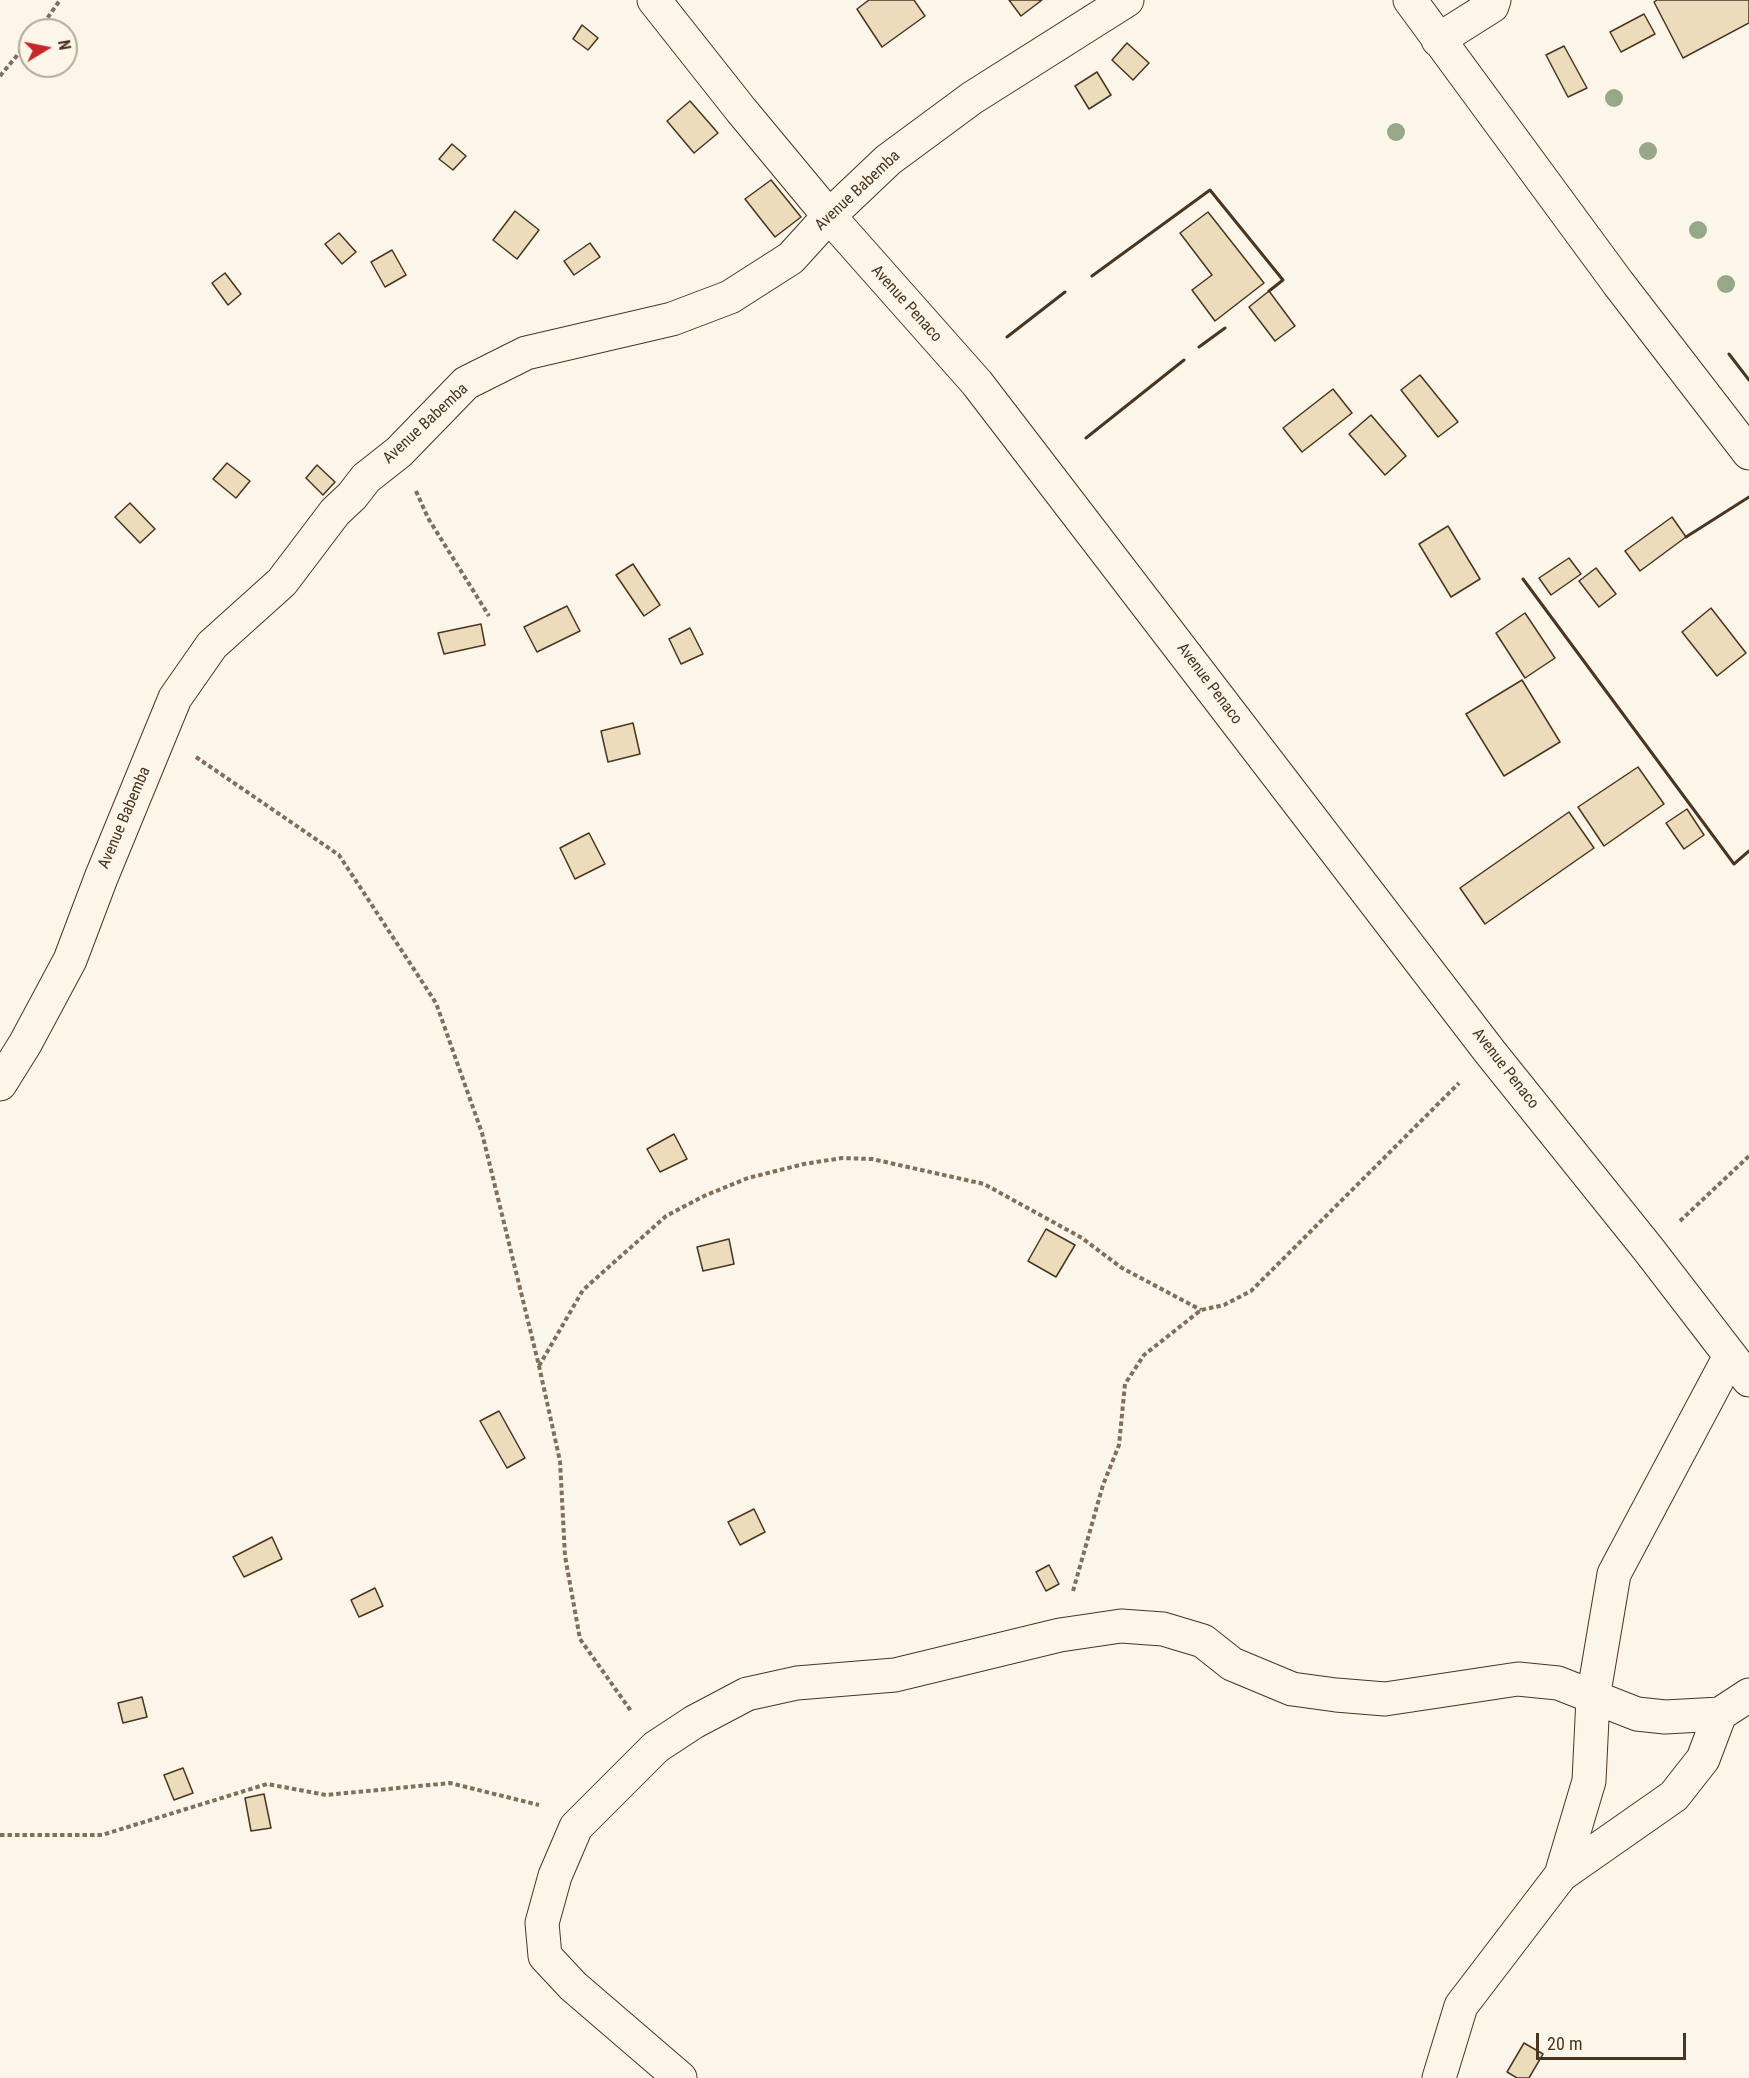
<!DOCTYPE html>
<html>
<head>
<meta charset="utf-8">
<style>
	body { margin:0 }
	#map { position:relative; width:1749px; height:2078px; overflow:hidden; background:#fbf6e9; font-family:"Roboto Condensed",sans-serif }
	canvas { display:block }
	.north { position:absolute; left:18px; top:18px; width:60px; height:60px; box-sizing:border-box; background:#fbf6e9; border:2px solid #b4a999; border-radius:50%; rotate:80deg; font-size:16px; font-weight:700; line-height:24px; text-align:center; color:#4a3520 }
	.north::after { content:''; display:block; margin:auto; width:21px; height:27px; background:#c62828; clip-path:polygon(50% 0,100% 100%,50% 72%,0 100%) }
	.scale { position:absolute; left:1536px; top:2033px; width:150px; height:27px; box-sizing:border-box; border:3px solid #4a3520; border-top:0; padding-left:8px; font-size:18px; line-height:21px; white-space:nowrap; color:#4a3520; -webkit-text-stroke:4px #fbf6e9; paint-order:stroke }
</style>
</head>
<body>
<div id="map">
<canvas width="1749" height="2078"></canvas>
<div class="north">N</div>
<div class="scale">20 m</div>
</div>
<script>
const ctx = document.querySelector('canvas').getContext('2d');
ctx.lineJoin = 'round';
function fill(path, color) {
  ctx.fillStyle = color;
  ctx.fill(path, 'evenodd');
}
function stroke(path, color, width, dash) {
  ctx.strokeStyle = color;
  ctx.lineWidth = width;
  ctx.lineCap = dash ? 'butt' : 'round';
  ctx.setLineDash(dash || []);
  ctx.stroke(path);
}
function write(font, color, halo, rows, align = 'center') {
  ctx.font = font + ' "Roboto Condensed",sans-serif';
  ctx.lineWidth = 4.5;
  ctx.setLineDash([]);
  ctx.textBaseline = 'middle';
  ctx.strokeStyle = halo;
  ctx.fillStyle = color;
  for (const [text, x, y, turn = 0] of rows) {
    ctx.save();
    ctx.translate(x, y);
    ctx.rotate((+turn || 0) * Math.PI / 180);
    ctx.textAlign = isNaN(turn) ? turn : align;
    if (halo) ctx.strokeText(text, 0, 0);
    ctx.fillText(text, 0, 0);
    ctx.restore();
  }
}
const building = new Path2D(`
	M869,0H914L925,16L882,47L857,9Z
	M1009,0H1042L1021,16Z
	M1657,0H1749V23L1683,58L1654,2Z
	M1644,14L1655,34L1621,52L1610,32Z
	M582,25L598,38L588,50L573,39Z
	M1127,43L1149,63L1133,80L1112,60Z
	M1564,46L1587,88L1568,97L1546,55Z
	M1097,72L1111,95L1089,109L1075,86Z
	M690,101L718,133L694,153L667,121Z
	M452,144L466,156L453,170L439,159Z
	M771,180L801,217L775,237L745,199Z
	M515,211L539,230L517,259L493,240Z
	M1208,212L1264,283L1215,321L1192,290L1212,275L1180,233Z
	M339,233L356,252L342,264L325,244Z
	M590,243L600,257L574,275L564,261Z
	M392,250L406,275L385,287L371,262Z
	M225,273L241,294L228,305L212,283Z
	M1269,291L1295,326L1275,341L1249,307Z
	M1420,375L1458,422L1438,437L1401,390Z
	M1333,389L1352,413L1302,452L1283,428Z
	M1371,415L1406,456L1385,475L1349,434Z
	M227,463L250,481L236,498L213,479Z
	M317,465L335,482L323,495L306,478Z
	M130,503L155,529L140,543L115,517Z
	M1672,517L1686,537L1640,571L1625,551Z
	M1448,526L1480,579L1451,597L1419,544Z
	M1569,558L1581,574L1551,595L1539,578Z
	M633,564L660,605L644,616L616,575Z
	M1596,568L1616,594L1599,607L1579,581Z
	M567,606L580,631L537,652L524,627Z
	M1711,608L1746,653L1717,676L1682,632Z
	M1525,613L1555,658L1525,678L1496,633Z
	M481,624L485,645L444,654L438,633Z
	M690,628L703,654L681,664L669,639Z
	M1522,680L1560,742L1504,776L1466,714Z
	M633,723L640,754L608,762L601,731Z
	M1638,767L1664,804L1604,846L1578,807Z
	M1687,809L1704,835L1684,849L1666,823Z
	M1569,812L1594,848L1485,924L1460,888Z
	M589,833L605,864L575,879L560,848Z
	M674,1134L687,1159L660,1172L647,1149Z
	M1046,1229L1075,1245L1056,1277L1028,1261Z
	M729,1239L734,1264L703,1271L697,1247Z
	M499,1411L525,1458L507,1468L480,1421Z
	M754,1509L765,1532L740,1545L728,1522Z
	M272,1537L282,1559L244,1577L233,1557Z
	M1049,1565L1059,1584L1046,1591L1036,1572Z
	M375,1588L383,1606L359,1617L351,1600Z
	M142,1697L147,1717L123,1723L118,1703Z
	M183,1768L193,1793L174,1800L164,1775Z
	M264,1794L271,1828L251,1831L245,1798Z
	M1524,2043L1543,2054L1529,2078H1517L1507,2072Z`);
fill(building, '#ecdcbc');
stroke(building, '#4a3520', 1.5);
const minor = new Path2D(`
	M654,0L741,110L829,216L977,383L1490,1052L1649,1250L1749,1380
	M1410,0L1618,283L1749,453
	M1438,40L1492,6L1494,0
	M0,1084L25,1044L70,960L101,878L175,698L212,645L282,582L335,512L352,496L366,478L399,452L466,383L526,353L672,319L730,297L791,258L829,216L888,160L972,98L1127,0
	M1561,1875L1589,1781L1593,1698L1614,1574L1730,1356
	M680,2078L573,1986L545,1956L542,1923L555,1876L576,1827L656,1747L694,1722L747,1694L797,1683L895,1675L1060,1635L1121,1626L1163,1629L1203,1641L1232,1664L1292,1689L1336,1695L1385,1699L1518,1679L1558,1683L1637,1714L1665,1717L1720,1714
	M1439,2078L1461,2006L1561,1875L1674,1796L1703,1759L1720,1714L1749,1695`);
stroke(minor, '#4a3520', 35);
stroke(new Path2D(`
	M39,30L60,0
	M0,76L30,40
	M416,491L428,518L489,616
	M196,757L339,855L436,1003L482,1133L539,1366L560,1461L565,1556L580,1639L631,1711
	M1680,1221L1749,1156
	M539,1366L583,1290L666,1216L704,1196L748,1178L804,1164L842,1158L872,1159L984,1184L1082,1238L1122,1268L1201,1310
	M1073,1591L1103,1485L1119,1445L1125,1384L1144,1355L1201,1310L1224,1305L1251,1291L1459,1083
	M0,1835H102L267,1784L326,1795L450,1783L539,1805`), '#7f6f5c', 4, [4.5, 3]);
stroke(minor, '#fbf6e9', 33);
stroke(new Path2D(`
	M1092,276L1210,190L1283,280L1269,291
	M1007,337L1065,292
	M1199,347L1225,328
	M1729,354L1749,380
	M1086,438L1184,360
	M1686,537L1749,497
	M1523,579L1734,864L1749,851`), '#4a3520', 3);
ctx.fillStyle = '#96a887';
for (const [x, y] of [
	[1614,98],
	[1396,132],
	[1648,151],
	[1698,230],
	[1726,284]
]) {
  ctx.beginPath();
  ctx.arc(x, y, 9, 0, 2 * Math.PI);
  ctx.fill();
}
write('16px', '#4a3520', '#fbf6e9', [
	["Avenue Babemba",858,191,-43],
	["Avenue Penaco",906,304,48],
	["Avenue Babemba",426,424,-43],
	["Avenue Penaco",1209,684,53],
	["Avenue Babemba",125,818,-67],
	["Avenue Penaco",1505,1069,52]
]);
</script>
</body>
</html>
